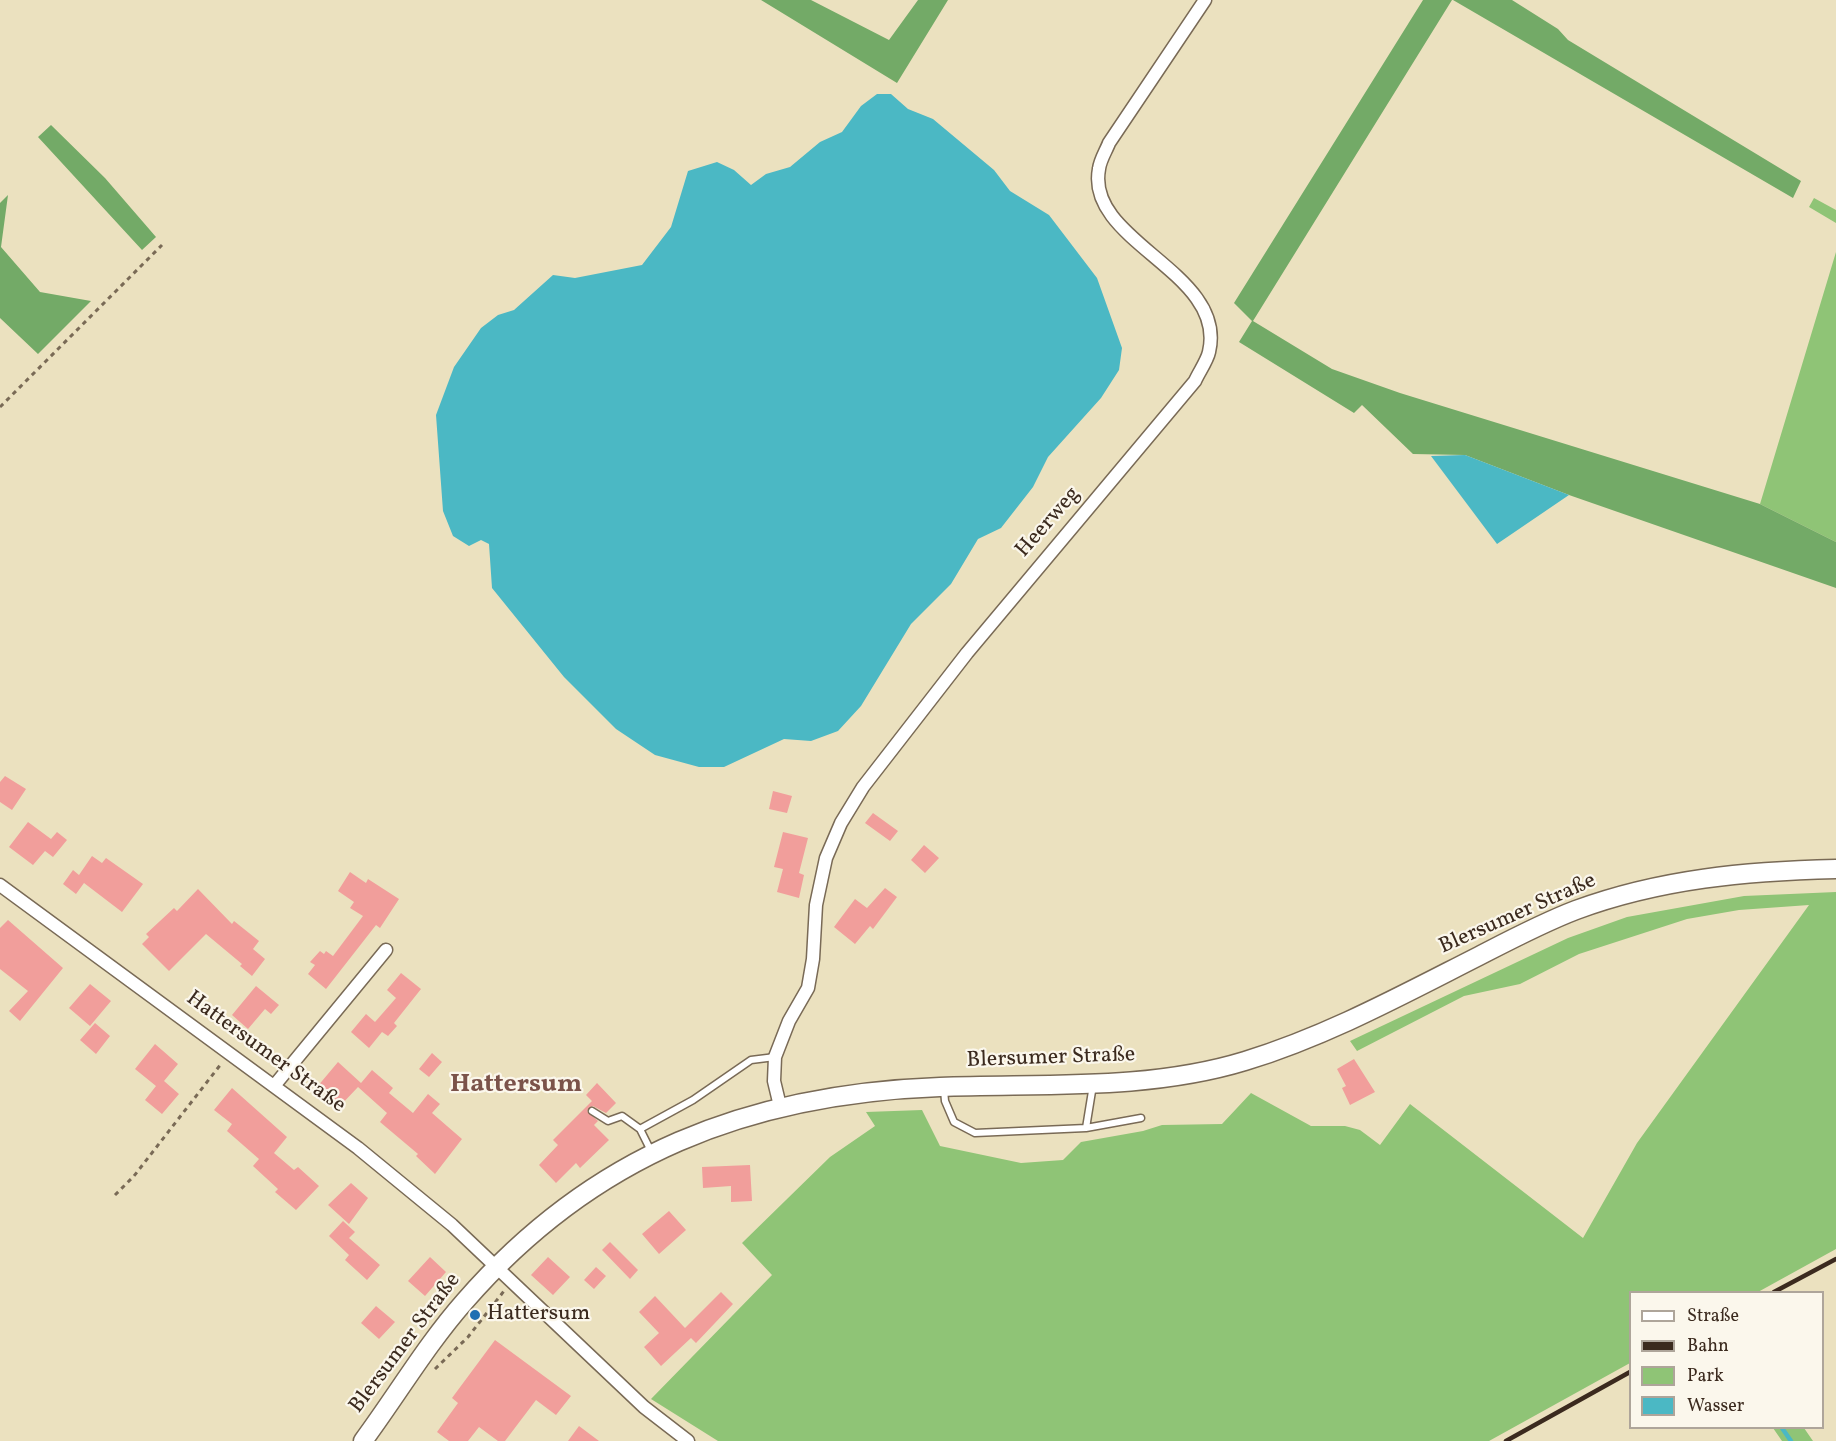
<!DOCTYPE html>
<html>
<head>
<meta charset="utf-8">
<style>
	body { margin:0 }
	#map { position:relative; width:1836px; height:1441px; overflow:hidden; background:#ebe1bf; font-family:Vollkorn,serif }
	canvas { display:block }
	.legend { position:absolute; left:1629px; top:1291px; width:195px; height:138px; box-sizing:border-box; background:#fbf7ec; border:2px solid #aea59a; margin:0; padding:8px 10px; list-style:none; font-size:18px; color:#3b2a1e }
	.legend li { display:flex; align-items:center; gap:12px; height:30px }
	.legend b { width:30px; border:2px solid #aea59a }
</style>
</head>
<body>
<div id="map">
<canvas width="1836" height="1441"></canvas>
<ul class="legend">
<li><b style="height:8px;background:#fff"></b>Straße</li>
<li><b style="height:8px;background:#3b2a1e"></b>Bahn</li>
<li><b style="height:16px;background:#8fc476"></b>Park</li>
<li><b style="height:16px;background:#4bb8c4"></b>Wasser</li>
</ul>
</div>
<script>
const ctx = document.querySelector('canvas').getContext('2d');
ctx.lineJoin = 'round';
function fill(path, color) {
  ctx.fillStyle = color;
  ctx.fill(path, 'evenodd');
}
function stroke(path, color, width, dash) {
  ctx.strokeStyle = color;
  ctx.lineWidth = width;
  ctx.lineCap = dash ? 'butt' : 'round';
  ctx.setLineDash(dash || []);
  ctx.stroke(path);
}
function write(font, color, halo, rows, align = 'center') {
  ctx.font = font + ' Vollkorn,serif';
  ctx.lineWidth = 4.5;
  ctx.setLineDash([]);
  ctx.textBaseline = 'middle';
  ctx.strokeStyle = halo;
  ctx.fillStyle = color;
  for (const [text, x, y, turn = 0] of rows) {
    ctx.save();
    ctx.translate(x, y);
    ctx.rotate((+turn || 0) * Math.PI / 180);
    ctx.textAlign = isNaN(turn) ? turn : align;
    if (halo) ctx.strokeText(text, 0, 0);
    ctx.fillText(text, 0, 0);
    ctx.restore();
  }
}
fill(new Path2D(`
	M1814,198L1836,210V223L1809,207Z
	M1836,252V542L1760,504Z
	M1836,892V1249L1758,1292H1630V1363L1489,1441H718L651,1399L772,1275L742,1243L830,1157L875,1126L866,1112L922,1110L940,1146L1021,1163L1063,1160L1081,1142L1143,1131L1162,1125L1222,1124L1251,1093L1311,1126H1345L1360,1130L1380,1145L1410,1104L1583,1238L1637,1143L1809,905L1739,910L1687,919L1579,954L1520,984L1464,996L1357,1051L1350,1041L1568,938L1627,917L1744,896Z
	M1773,1428H1804L1813,1441H1782Z`), '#8fc476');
fill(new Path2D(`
	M761,0H811L889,40L918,0H948L897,83Z
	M1423,0H1452L1253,321L1332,369L1400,393L1760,504L1836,542V588L1569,495L1465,455L1413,454L1362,405L1354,413L1239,342L1252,321L1234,303Z
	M1453,0H1512L1558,29L1568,40L1801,181L1793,198Z
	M51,125L105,178L156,237L142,250L38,137Z
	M8,195L1,247L40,292L91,301L38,354L0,318V203Z`), '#73aa67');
fill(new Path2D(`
	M877,94H891L908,109L933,119L994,170L1010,191L1049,215L1097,278L1122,348L1119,370L1101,398L1048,457L1033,487L1001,528L978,539L951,584L911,624L861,706L838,731L811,741L784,739L724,767H699L655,755L616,729L564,677L492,588L489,544L481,540L469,546L453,536L443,511L436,415L454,367L481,328L498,315L514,310L553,275L575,278L642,265L671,227L688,171L717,162L734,170L751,185L766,174L790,167L820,142L842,132L861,106Z
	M1465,455L1569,495L1497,544L1431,456Z`), '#4bb8c4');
stroke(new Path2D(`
	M1782,1428L1791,1441`), '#4bb8c4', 4.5);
fill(new Path2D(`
	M5,776L26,789L12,810L0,802V782Z
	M773,791L792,796L787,813L769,809Z
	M873,813L898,831L890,841L865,823Z
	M28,822L51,839L57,832L67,840L53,857L45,851L33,865L9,847Z
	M783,832L808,838L799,873L804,875L799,898L777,892L783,869L774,867Z
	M924,845L939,858L925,873L911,860Z
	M92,856L102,863L106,858L143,884L122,912L84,883L76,894L63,884L73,870L79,875Z
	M350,872L366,883L368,879L399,899L380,928L376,925L326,989L308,974L315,965L310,962L320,951L324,954L326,951L333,956L363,916L350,908L354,902L338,891Z
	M885,888L897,897L873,929L870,926L855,944L834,927L855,899L867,908Z
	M198,889L232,924L234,921L259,941L253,949L265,959L252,976L240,966L242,964L206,934L169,971L142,944L149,937L146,934L174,908L177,911Z
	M8,920L63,968L20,1021L9,1011L28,991L0,969V928Z
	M401,973L421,989L394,1023L397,1026L388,1036L382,1032L369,1048L351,1032L366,1014L375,1022L396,998L387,990Z
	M90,984L111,1001L90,1026L69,1008Z
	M256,986L279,1005L271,1014L265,1009L248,1029L232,1015Z
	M95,1023L110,1036L96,1054L80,1040Z
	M155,1044L178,1064L164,1081L179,1094L162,1114L145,1100L156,1086L135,1069Z
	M432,1053L442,1062L429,1077L419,1069Z
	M1354,1059L1375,1092L1350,1105L1342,1088L1346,1086L1337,1069Z
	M338,1062L361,1083L372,1070L393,1088L389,1093L413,1113L428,1094L440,1104L432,1113L462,1139L435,1174L416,1156L418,1154L380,1122L387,1113L358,1087L340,1106L317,1087Z
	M597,1083L616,1103L606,1113L593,1106L587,1111L598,1121L594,1125L609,1140L580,1168L576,1163L556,1183L539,1165L558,1145L553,1140L592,1101L586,1095Z
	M232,1088L287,1137L274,1153L294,1170L298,1167L319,1186L296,1210L275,1192L278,1189L253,1166L259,1159L227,1131L232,1124L214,1110Z
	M750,1165L752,1201L731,1202V1186L703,1188L702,1167Z
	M351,1183L368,1198L349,1224L328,1205Z
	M669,1211L686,1230L659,1254L642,1234Z
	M343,1221L355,1232L349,1238L380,1265L367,1280L345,1260L349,1255L329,1236Z
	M610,1242L638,1270L630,1279L602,1250Z
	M430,1257L446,1272L425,1296L408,1281Z
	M548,1257L570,1277L553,1295L531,1275Z
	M596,1267L606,1276L594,1289L584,1280Z
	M721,1292L733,1304L696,1343L691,1338L661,1366L644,1347L659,1333L639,1312L655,1296L685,1328Z
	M376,1306L395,1322L379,1339L361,1323Z
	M495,1340L571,1396L556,1415L536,1400L505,1441H498L479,1427L468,1441H449L437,1432L458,1403L452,1398Z
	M579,1426L599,1441H568Z`), '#f19e9b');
const lane = new Path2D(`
	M944,1090L945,1101L954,1122L975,1133L1086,1128L1093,1085
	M592,1111L608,1121L622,1116L640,1129L652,1153
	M1086,1128L1141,1118
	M640,1129L693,1100L751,1060L775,1057`);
const street = new Path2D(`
	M0,885L358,1148L452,1225L644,1407L688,1441
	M274,1086L386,950
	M780,1106L774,1081L775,1057L789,1021L808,988L813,959L816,905L826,858L841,823L863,787L967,653L1195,381C1199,372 1207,361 1209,352C1228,272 1085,242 1099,169C1100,160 1106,151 1109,143L1205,0`);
const secondary = new Path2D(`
	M363,1441C397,1395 427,1344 465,1301C593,1154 749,1094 940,1087C1041,1083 1147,1091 1245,1061C1327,1036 1402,995 1479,956C1510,940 1542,923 1576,910C1660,879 1747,871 1836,869`);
stroke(lane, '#796a56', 9);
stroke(street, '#796a56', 15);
stroke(secondary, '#796a56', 21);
stroke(new Path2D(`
	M0,407L162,245
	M115,1195L134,1176L221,1064
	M435,1369L468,1337L504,1291`), '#796a56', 3, [4.5, 4.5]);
stroke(lane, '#fff', 6);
stroke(street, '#fff', 12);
stroke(secondary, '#fff', 18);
stroke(new Path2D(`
	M1774,1292L1836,1259
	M1506,1441L1630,1372`), '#3b2a1e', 4.5);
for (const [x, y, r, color] of [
	[475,1315,6,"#1f6fb2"]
]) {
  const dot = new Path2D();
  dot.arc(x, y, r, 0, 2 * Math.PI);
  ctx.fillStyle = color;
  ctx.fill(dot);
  stroke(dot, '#fbf7ec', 2);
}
write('22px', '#3b2a1e', '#fbf7ec', [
	["Heerweg",1049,523,-49],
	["Blersumer Straße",1518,915,-24],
	["Hattersumer Straße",265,1053,36],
	["Blersumer Straße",1051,1059,-2],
	["Blersumer Straße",406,1344,-53]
]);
write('22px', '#3b2a1e', '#fbf7ec', [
	["Hattersum",487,1315]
], 'left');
write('bold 26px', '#7b534a', '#fbf7ec', [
	["Hattersum",516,1086]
]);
</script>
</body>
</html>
